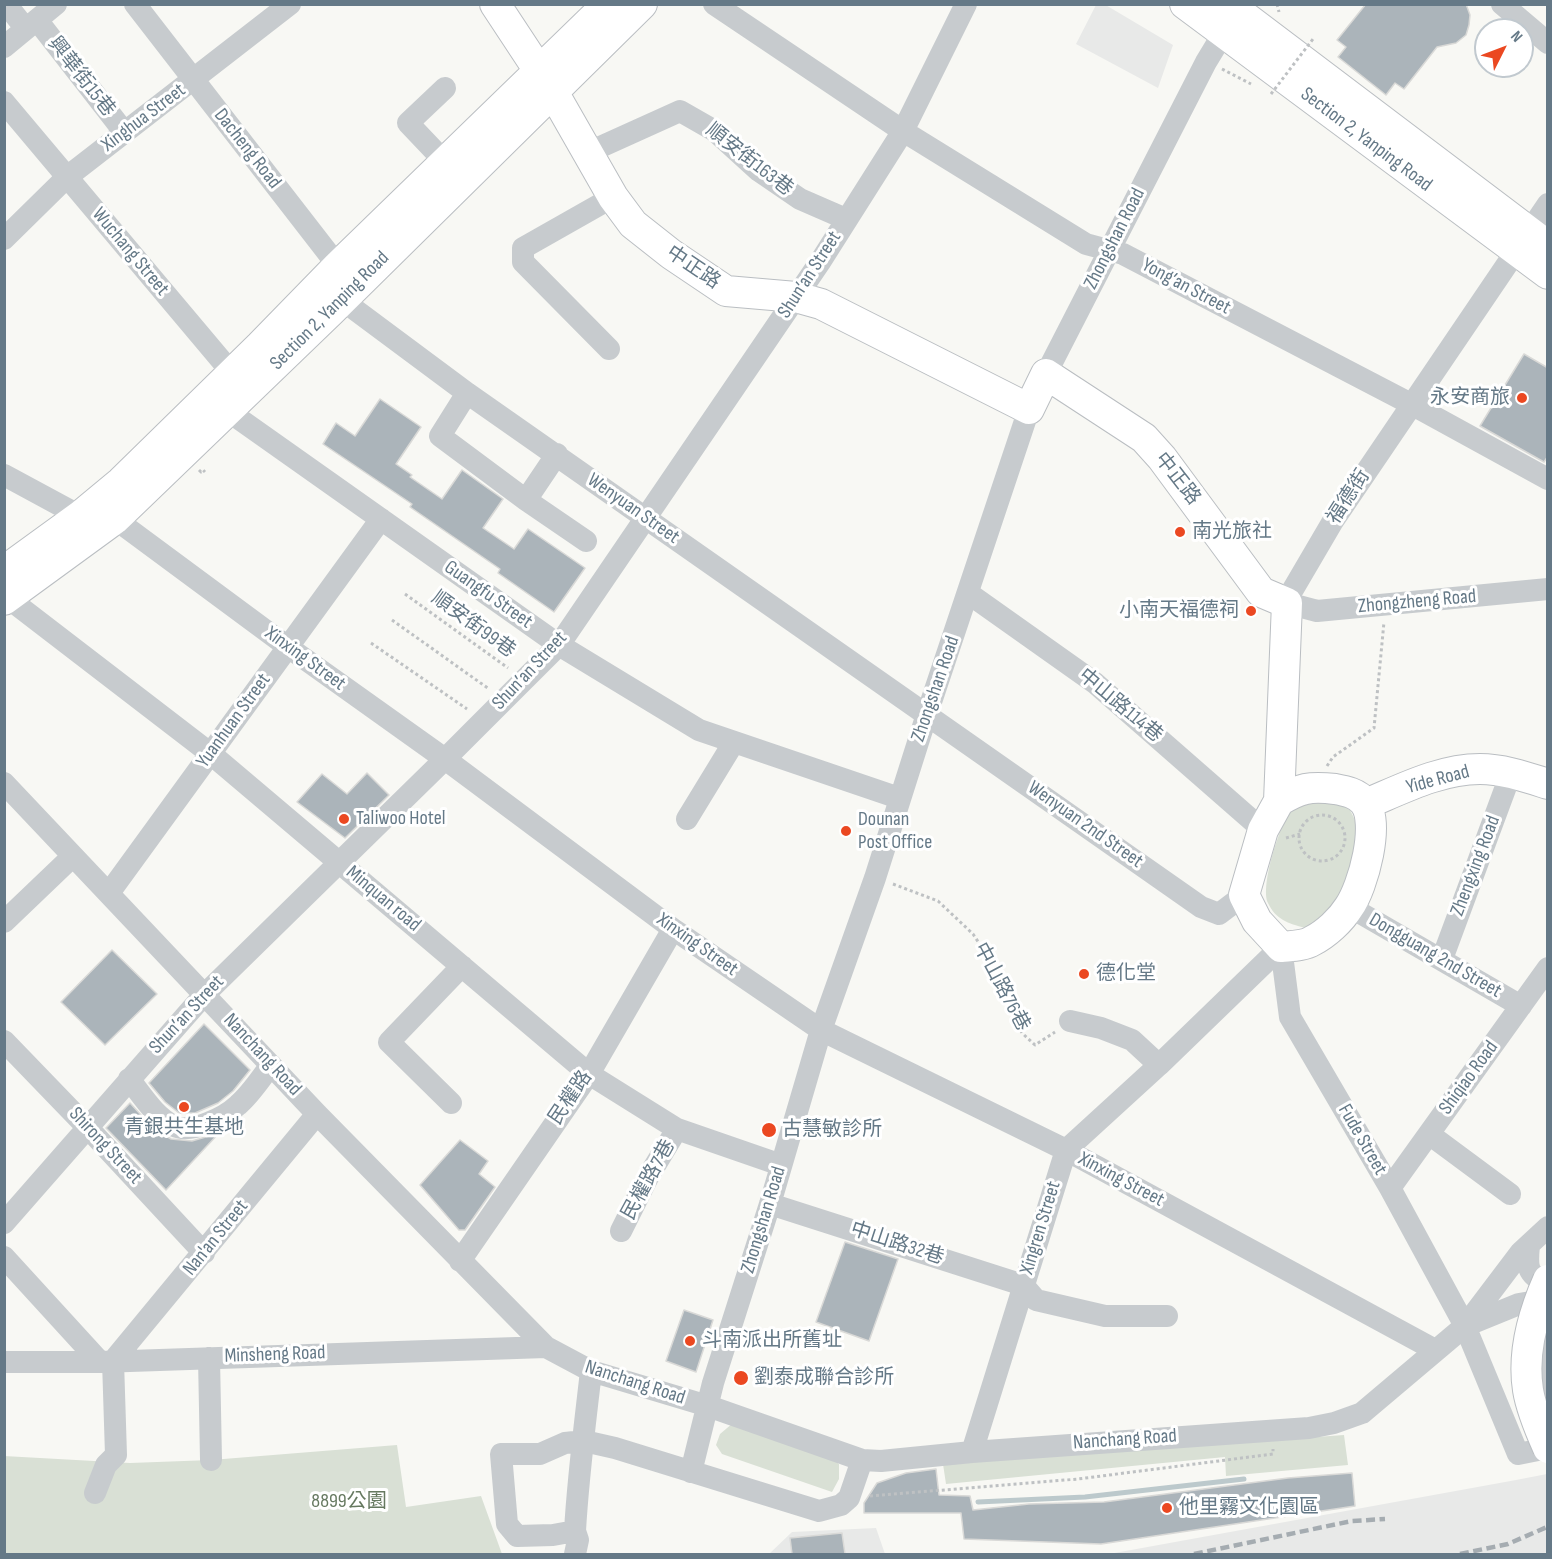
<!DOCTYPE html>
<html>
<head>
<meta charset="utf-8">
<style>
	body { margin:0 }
	#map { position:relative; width:1552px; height:1559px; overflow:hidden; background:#f8f8f4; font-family:"Sofia Sans Condensed",sans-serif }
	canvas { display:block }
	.frame { position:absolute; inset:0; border:6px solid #657987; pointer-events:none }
	.north { position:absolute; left:1474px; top:18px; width:60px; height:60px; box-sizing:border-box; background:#fff; border:2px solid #c1c9cf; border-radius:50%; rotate:48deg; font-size:16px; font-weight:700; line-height:24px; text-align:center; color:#657987 }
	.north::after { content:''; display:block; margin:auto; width:21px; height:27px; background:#eb4821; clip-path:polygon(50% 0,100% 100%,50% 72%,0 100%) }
</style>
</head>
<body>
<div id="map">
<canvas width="1552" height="1559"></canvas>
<div class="frame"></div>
<div class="north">N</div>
</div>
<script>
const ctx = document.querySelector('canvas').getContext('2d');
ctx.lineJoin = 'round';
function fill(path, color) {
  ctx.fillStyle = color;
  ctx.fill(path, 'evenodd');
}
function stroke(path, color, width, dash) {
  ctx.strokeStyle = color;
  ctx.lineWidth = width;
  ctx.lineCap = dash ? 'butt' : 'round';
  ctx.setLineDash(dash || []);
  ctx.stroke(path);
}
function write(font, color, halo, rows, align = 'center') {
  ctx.font = font + ' "Sofia Sans Condensed","Noto Sans TC",sans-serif';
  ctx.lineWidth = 6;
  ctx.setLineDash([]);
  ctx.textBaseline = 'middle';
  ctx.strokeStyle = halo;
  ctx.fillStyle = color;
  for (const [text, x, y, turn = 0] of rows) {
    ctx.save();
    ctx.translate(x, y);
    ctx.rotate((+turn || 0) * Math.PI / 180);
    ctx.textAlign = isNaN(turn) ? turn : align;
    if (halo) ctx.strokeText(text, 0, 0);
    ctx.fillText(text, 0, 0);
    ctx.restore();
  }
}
fill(new Path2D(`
	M1104,4L1173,45L1158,88L1076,44L1096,5Z
	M1547,1474V1554H1109L1516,1480Z
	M876,1528L885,1554H769L792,1532Z`), '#e8e9e8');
fill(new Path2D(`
	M1312,798L1347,804L1354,818L1359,832L1360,860L1326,917L1305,928C1288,923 1276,920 1268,903C1260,886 1280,823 1292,809C1297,804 1306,801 1312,798Z
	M733,1423L832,1458L839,1464V1479L832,1492L722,1454L716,1445L720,1434Z
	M1344,1435L1348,1465L1226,1476L1225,1457L946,1484L943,1464Z
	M397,1445L406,1507L481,1496L502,1554H5L4,1456L130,1463L211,1460Z`), '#d9e0d5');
stroke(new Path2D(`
	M978,1502L1085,1497L1244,1479`), '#bcc9cc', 5);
const building = new Path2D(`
	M1366,4H1466L1470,15L1469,25L1466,35L1456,43L1437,47L1404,89L1395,83L1386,95L1338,57L1346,47L1337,40Z
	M1524,354L1548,368V456L1544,462L1480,426Z
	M380,399L421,427L396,464L412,475L410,477L442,499L462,470L503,499L483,528L514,549L528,529L585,568L554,612L498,573L500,569L410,507L412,504L323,444L336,423L355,436Z
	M367,773L389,795L345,838L297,802L322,774L347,794Z
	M112,950L157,994L105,1045L61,1002Z
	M204,1024L250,1070L233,1091L218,1103L195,1113H179L165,1102L149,1083Z
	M130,1103L152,1127L171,1139L192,1141L219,1133L166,1190L106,1128Z
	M460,1140L488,1161L479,1174L495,1187L465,1230H459L420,1185Z
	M845,1242L898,1259L869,1341L816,1322Z
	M684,1310L713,1320L696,1372L666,1361Z
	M936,1469L939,1495L970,1496L973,1510L1029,1504L1104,1502L1288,1478L1352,1473L1355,1506L1101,1544L964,1539L961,1513H864V1503L877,1483L906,1473Z
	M842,1533L845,1554H792L790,1538Z`);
fill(building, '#abb4ba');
stroke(building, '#d9d9d7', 1.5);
const major = new Path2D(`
	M495,4L553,92L613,197L633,224L671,254L726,291L796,297L821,304L1029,409L1046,374L1144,438L1162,458L1261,592L1287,603L1279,801L1263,830L1244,895L1257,921L1281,947C1290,946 1304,946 1312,941C1326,934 1341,920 1349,907C1363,887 1381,822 1364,802C1357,793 1346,791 1335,789C1310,786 1300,788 1279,801
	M1185,4L1548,274
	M1228,4L1548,246
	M4,571L80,516L121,482L260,346L338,266L608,4
	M4,600L115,519L331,311L642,4
	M1366,804C1402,789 1440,769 1480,769C1503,769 1526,777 1548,784`);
stroke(major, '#babec2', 32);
stroke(new Path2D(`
	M1277,4L1279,12
	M1222,69L1251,84
	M199,470L201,472L203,470L205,472
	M405,594L508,668
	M392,620L489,689
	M371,643L467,709
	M1327,766L1333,757L1374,728L1384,622
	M1299 838a23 23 0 1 1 46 0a23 23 0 1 1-46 0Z
	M1286,838L1300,834
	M893,884L938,901L973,934L991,961L1022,1033L1035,1045L1055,1032
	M870,1496L1078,1479L1273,1454V1449`), '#bec1c3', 3, [3, 3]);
stroke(new Path2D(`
	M6,4L26,29
	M135,4L338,266L342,300L467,393L1201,907L1219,914L1244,895
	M714,4L903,131L1086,244L1123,254L1411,404L1548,479
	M1502,4L1548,43
	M37,20L125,133
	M4,47L56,4
	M445,88L408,123L446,163
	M4,102L232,373L228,411L559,645L699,730L899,798
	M587,153L680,111L715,131L759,171L800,199L846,219
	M1548,204L1333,521L1292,591L1287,603L1317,611L1548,589
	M4,239L67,177L290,4
	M609,349L523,262V248L613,197
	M1046,374L1206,62L1232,19
	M467,393L440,436L526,500L586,541
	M4,475L80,516L115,519L288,647L445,759L673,929L821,1030L1066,1150L1435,1350
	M526,500L557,454
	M968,593L1095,683L1263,830
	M4,595L211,754L589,1074L677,1129L781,1165
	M4,783L317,1114L546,1347L591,1371L708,1406L862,1460L881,1461L972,1452L1309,1428L1334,1423L1362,1413L1465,1326L1519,1304L1548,1299
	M687,819L734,742
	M109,893L381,519
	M1350,907L1521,1006
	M4,922L73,856
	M1281,947L1290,1017L1390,1188L1465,1326L1518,1454L1548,1448
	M1442,959L1511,773
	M1070,1021L1101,1028L1132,1040L1159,1065
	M4,1041L88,1128L204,1253
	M129,1079C142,1095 155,1117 174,1126C192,1134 225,1117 238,1105C251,1094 261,1078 271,1065
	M451,1103L389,1042L462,966
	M1429,1134L1510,1194
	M1390,1188L1548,968
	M770,1204L1023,1285L1036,1300L1105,1316H1167
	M4,1223L204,995L445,759L559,645L820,262L903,131L966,4
	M621,1231L648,1177L677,1129
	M1529,1245C1527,1266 1526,1275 1548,1284
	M4,1257L100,1362
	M460,1261L589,1074L673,929
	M1546,1316C1540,1341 1542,1371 1548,1395
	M1465,1326L1521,1252L1548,1227
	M209,1358L211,1460
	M4,1362H100L546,1347
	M972,1452L1066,1150L1159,1065L1281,947
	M691,1472L713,1383L770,1204L821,1030L875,878L927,714L1029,409
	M95,1493L106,1465L116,1455L113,1361L317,1114
	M575,1531L553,1535L517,1536L507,1524L501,1454H540L565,1443L584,1441L615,1448L819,1511L841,1505L849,1498L862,1460
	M575,1554L578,1540L575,1531C578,1477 585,1424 591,1371`), '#c7cbce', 22);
stroke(major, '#fff', 30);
stroke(new Path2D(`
	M1194,1554L1352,1521L1385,1519
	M1460,1554L1508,1544L1547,1527`), '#a5acb1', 4.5, [9, 4.5]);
const majorBridge = new Path2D(`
	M1548,1280C1533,1314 1522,1352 1528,1390C1531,1409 1540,1430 1548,1448`);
stroke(majorBridge, '#babec2', 32, []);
stroke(new Path2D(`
	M1271,94L1313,39`), '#bec1c3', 3, [3, 3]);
stroke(majorBridge, '#fff', 30);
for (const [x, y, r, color] of [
	[1522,398,6,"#eb4821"],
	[1180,532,6,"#eb4821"],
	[1251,611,6,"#eb4821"],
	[344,819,6,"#eb4821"],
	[846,831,6,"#eb4821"],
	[1084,974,6,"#eb4821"],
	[184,1107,6,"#eb4821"],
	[769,1130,8,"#eb4821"],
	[690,1341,6,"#eb4821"],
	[741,1378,8,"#eb4821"],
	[1167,1508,6,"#eb4821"]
]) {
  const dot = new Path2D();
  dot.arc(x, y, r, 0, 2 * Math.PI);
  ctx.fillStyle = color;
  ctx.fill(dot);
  stroke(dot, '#fff', 2);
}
write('20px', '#657987', '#fff', [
	["興華街15巷",81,77,52],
	["Xinghua Street",144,118,-37],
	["Section 2, Yanping Road",1366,140,37],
	["Dacheng Road",247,149,52],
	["順安街163巷",749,160,38],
	["Zhongshan Road",1115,239,-63],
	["Wuchang Street",130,252,50],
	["中正路",693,268,34],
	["Shun’an Street",810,275,-57],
	["Yong’an Street",1186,287,28],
	["Section 2, Yanping Road",330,311,-45],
	["中正路",1177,479,52],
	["福德街",1349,497,-57],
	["Wenyuan Street",633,509,35],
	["Guangfu Street",488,595,35],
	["Zhongzheng Road",1417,602,-5],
	["順安街99巷",473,625,36],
	["Xinxing Street",305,659,36],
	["Shun’an Street",530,671,-47],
	["Zhongshan Road",936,689,-71],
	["中山路114巷",1120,706,40],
	["Yuanhuan Street",234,721,-54],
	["Yide Road",1438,780,-15],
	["Wenyuan 2nd Street",1085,825,35],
	["Zhengxing Road",1476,866,-69],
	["Minquan road",383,899,40],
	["Xinxing Street",697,945,35],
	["Dongguang 2nd Street",1435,956,30],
	["中山路76巷",1001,987,62],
	["Shun’an Street",187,1015,-47],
	["Nanchang Road",262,1055,47],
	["Shiqiao Road",1469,1078,-54],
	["民權路",571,1098,-56],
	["Fude Street",1362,1140,60],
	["Shirong Street",105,1146,47],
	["民權路7巷",649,1180,-61],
	["Xinxing Street",1121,1180,28],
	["Zhongshan Road",764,1220,-73],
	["Xingren Street",1041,1228,-73],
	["Nan'an Street",216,1238,-51],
	["中山路32巷",897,1244,18],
	["Minsheng Road",275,1355,-2],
	["Nanchang Road",635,1383,18],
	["Nanchang Road",1125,1440,-4]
]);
write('20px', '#657987', '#fff', [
	["永安商旅",1510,398,"right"],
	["南光旅社",1192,532],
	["小南天福德祠",1239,611,"right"],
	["Taliwoo Hotel",356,819],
	["Dounan",858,820],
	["Post Office",858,843],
	["德化堂",1096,974],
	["青銀共生基地",184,1128,"center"],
	["古慧敏診所",782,1130],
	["斗南派出所舊址",702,1341],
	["劉泰成聯合診所",754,1378],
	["他里霧文化園區",1179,1508]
], 'left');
write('20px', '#667960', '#fff', [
	["8899公園",349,1502]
]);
</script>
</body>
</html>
